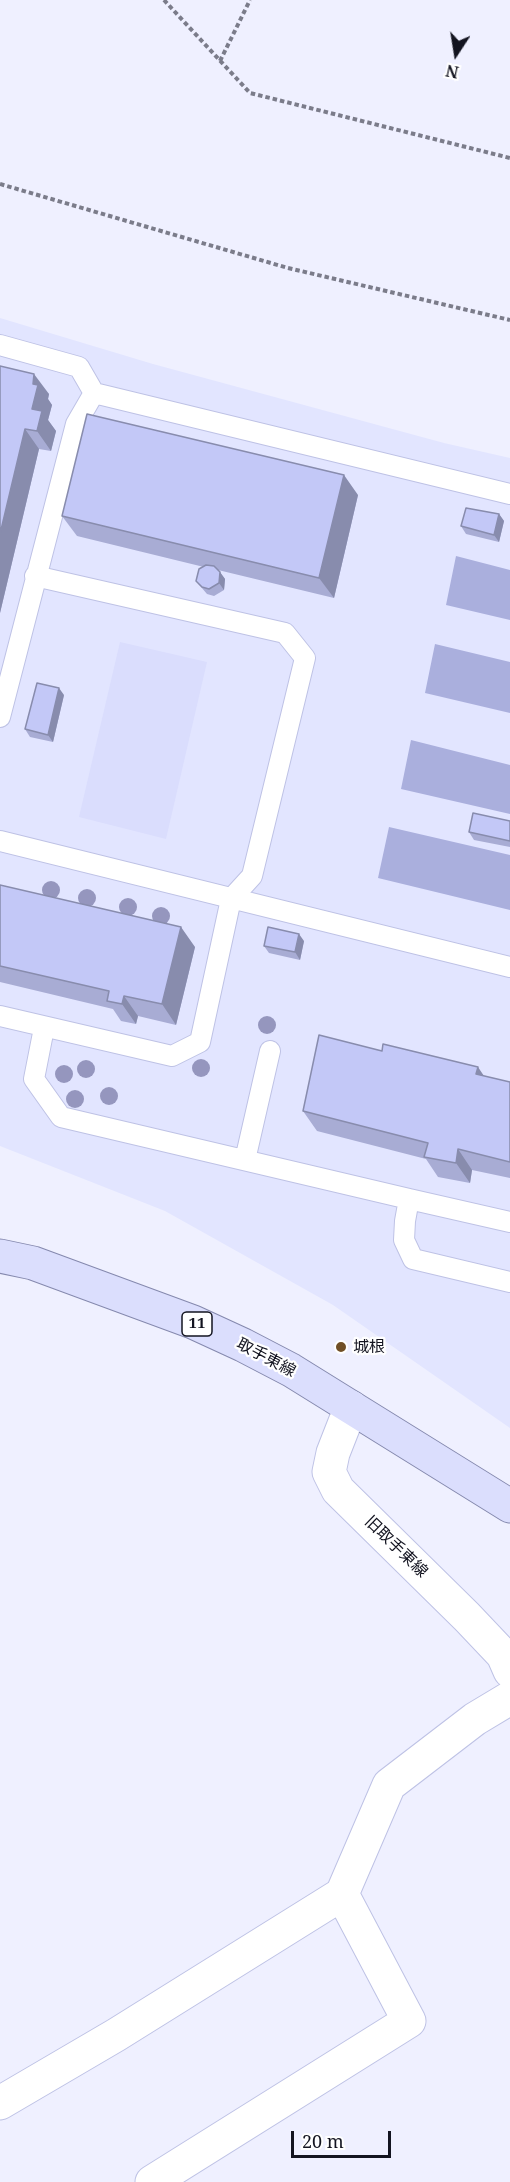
<!DOCTYPE html>
<html>
<head>
<meta charset="utf-8">
<style>
	body { margin:0 }
	#map { position:relative; width:510px; height:2182px; overflow:hidden; background:#eff0ff; font-family:"Noto Serif",serif }
	canvas { display:block }
	.north { position:absolute; left:426px; top:24px; width:60px; height:60px; -webkit-text-stroke:4px #fff; paint-order:stroke; rotate:192deg; font-size:16px; font-weight:700; line-height:24px; text-align:center; color:#131420 }
	.north::after { content:''; display:block; margin:auto; width:21px; height:27px; background:#131420; clip-path:polygon(50% 0,100% 100%,50% 72%,0 100%) }
	.scale { position:absolute; left:291px; top:2131px; width:100px; height:27px; box-sizing:border-box; border:3px solid #131420; border-top:0; padding-left:8px; font-size:18px; line-height:21px; white-space:nowrap; color:#131420; -webkit-text-stroke:4px #fff; paint-order:stroke }
</style>
</head>
<body>
<div id="map">
<canvas width="510" height="2182"></canvas>
<div class="north">N</div>
<div class="scale">20 m</div>
</div>
<script>
const ctx = document.querySelector('canvas').getContext('2d');
ctx.lineJoin = 'round';
function fill(path, color) {
  ctx.fillStyle = color;
  ctx.fill(path, 'evenodd');
}
function stroke(path, color, width, dash) {
  ctx.strokeStyle = color;
  ctx.lineWidth = width;
  ctx.lineCap = dash ? 'butt' : 'round';
  ctx.setLineDash(dash || []);
  ctx.stroke(path);
}
function write(font, color, halo, rows, align = 'center') {
  ctx.font = font + ' "Noto Serif","Noto Sans JP",serif';
  ctx.lineWidth = 4.5;
  ctx.setLineDash([]);
  ctx.textBaseline = 'middle';
  ctx.strokeStyle = halo;
  ctx.fillStyle = color;
  for (const [text, x, y, turn = 0] of rows) {
    ctx.save();
    ctx.translate(x, y);
    ctx.rotate((+turn || 0) * Math.PI / 180);
    ctx.textAlign = isNaN(turn) ? turn : align;
    if (halo) ctx.strokeText(text, 0, 0);
    ctx.fillText(text, 0, 0);
    ctx.restore();
  }
}
fill(new Path2D(`
	M0,318L153,364L444,443L510,458V1428L333,1305L165,1211L0,1146Z`), '#e2e5ff');
fill(new Path2D(`
	M120,642L207,662L166,839L79,817Z`), '#daddfd');
fill(new Path2D(`
	M456,556L510,570V620L446,605Z
	M435,644L510,662V713L425,693Z
	M411,740L510,765V814L401,789Z
	M389,827L510,855V910L378,878Z`), '#aaafdd');
const service = new Path2D(`
	M0,345L79,367L94,393L510,494
	M0,717L76,424L94,393
	M0,841L510,967
	M0,1016L172,1056L200,1042L231,899L252,876L305,658L285,633L35,576
	M44,1028L34,1079L61,1117L409,1199L405,1221L404,1240L413,1259L510,1282
	M245,1160L270,1051
	M409,1199L510,1222`);
const minor = new Path2D(`
	M351,1407L333,1453L329,1472L338,1490L467,1617L503,1655L510,1671
	M0,2103L116,2035L342,1894
	M152,2182L409,2021L342,1894L389,1785L475,1719L510,1698`);
const primary = new Path2D(`
	M0,1256L33,1263L193,1322L243,1345L291,1370L510,1506`);
stroke(service, '#bec2e5', 22);
stroke(minor, '#bec2e5', 35);
stroke(primary, '#8589ae', 35);
stroke(new Path2D(`
	M164,0L250,93L510,158
	M220,61L250,0
	M0,184L288,268L510,320`), '#7b7c8a', 4, [4.5, 3]);
stroke(service, '#fff', 20);
stroke(minor, '#fff', 33);
stroke(primary, '#dbdefd', 33);
ctx.fillStyle = '#9596be';
for (const [x, y] of [
	[51,890],
	[87,898],
	[128,907],
	[161,916],
	[267,1025],
	[201,1068],
	[86,1069],
	[64,1074],
	[109,1096],
	[75,1099]
]) {
  ctx.beginPath();
  ctx.arc(x, y, 9, 0, 2 * Math.PI);
  ctx.fill();
}
fill(new Path2D(`
	M0,366L49,394L48,399L52,405L48,420L56,431L51,451L39,449L0,613Z
	M358,495L334,598L218,570L225,579L224,590L214,596L207,594L196,581L204,567L77,536L62,516Z
	M499,514L504,521L499,542L466,534L461,526Z
	M64,695L53,742L30,737L25,729Z
	M510,821V847L474,840L469,832Z
	M0,885L195,947L176,1025L138,1016L136,1024L121,1021L113,1009L0,982Z
	M304,941L300,960L269,953L264,946Z
	M484,1076L510,1082V1178L472,1170L470,1183L438,1177L426,1159L317,1131L303,1111Z`), '#a8acd4');
fill(new Path2D(`
	M34,374L49,394L48,399L52,405L48,420L56,431L51,451L37,431L32,409L33,384Z
	M25,429L39,449L0,613V534Z
	M344,475L358,495L334,598L319,578Z
	M499,514L504,521L499,542L494,535Z
	M220,572L225,579L224,590L219,583Z
	M59,688L64,695L53,742L48,735Z
	M181,927L195,947L176,1025L162,1004Z
	M299,934L304,941L300,960L295,952Z
	M124,996L138,1016L136,1024L122,1004Z
	M478,1067L492,1088L476,1074Z
	M458,1149L472,1170L470,1183L456,1163Z`), '#888cad');
const building = new Path2D(`
	M0,366L34,374L33,384L38,385L32,409L42,411L37,431L25,429L0,534Z
	M87,414L344,475L319,578L62,516Z
	M466,508L499,514L494,535L461,526Z
	M206,565L214,566L220,572L219,583L209,589L202,587L196,581L199,569Z
	M37,683L59,688L48,735L25,729Z
	M473,813L510,821V841L469,832Z
	M0,885L181,927L162,1004L124,996L122,1004L107,1001L109,991L0,966Z
	M268,927L299,934L295,952L264,946Z
	M319,1035L382,1051L383,1044L478,1067L476,1074L510,1082V1162L458,1149L456,1163L424,1157L428,1143L303,1111Z`);
fill(building, '#c3c8f7');
stroke(building, '#888cad', 1.5);
for (const [x, y, r, color] of [
	[341,1347,6,"#704f26"]
]) {
  const dot = new Path2D();
  dot.arc(x, y, r, 0, 2 * Math.PI);
  ctx.fillStyle = color;
  ctx.fill(dot);
  stroke(dot, '#fff', 2);
}
for (const [x, y, w] of [
	[197,1324,30]
]) {
  const box = new Path2D();
  box.roundRect(x - w / 2, y - 12, w, 24, 4.5);
  ctx.fillStyle = '#fff';
  ctx.fill(box);
  stroke(box, '#131420', 1.5);
}
write('bold 15px', '#131420', null, [
	["11",197,1324]
]);
write('16px', '#131420', '#fff', [
	["城根",353,1347]
], 'left');
write('16px', '#131420', '#fff', [
	["取手東線",266,1358,28],
	["旧取手東線",396,1547,44]
]);
</script>
</body>
</html>
